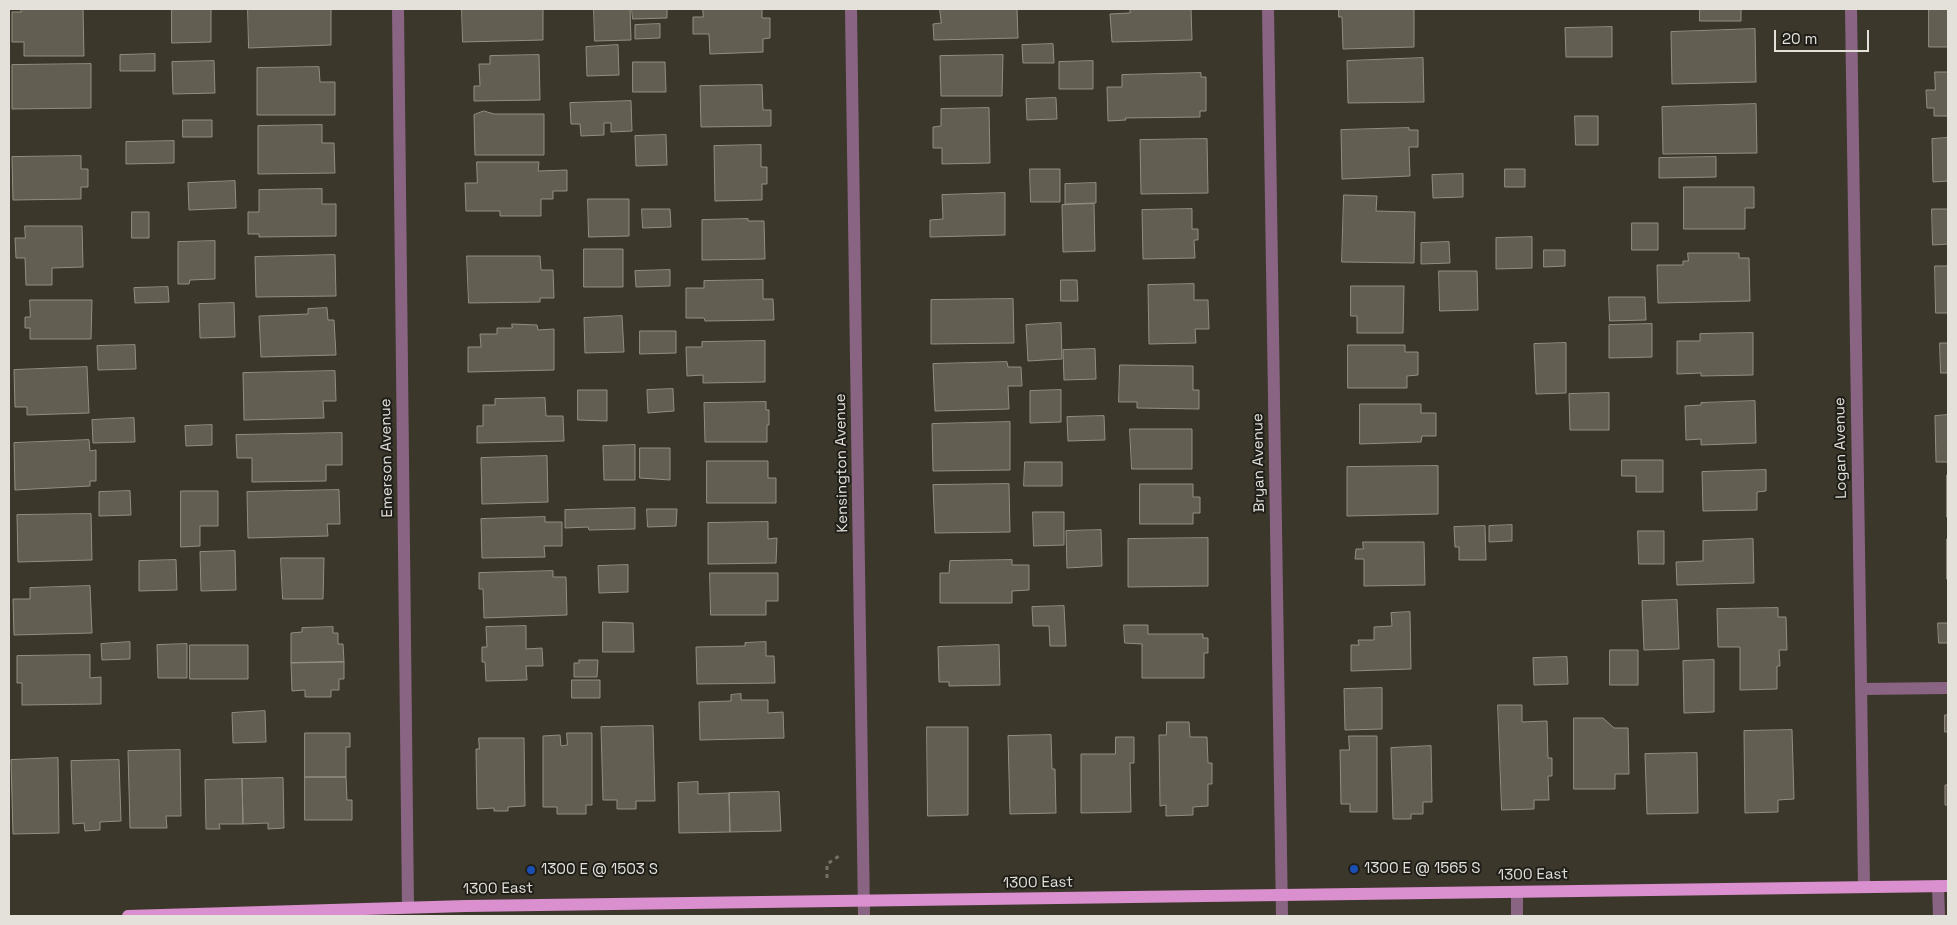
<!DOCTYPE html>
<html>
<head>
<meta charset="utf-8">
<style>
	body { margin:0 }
	#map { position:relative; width:1957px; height:925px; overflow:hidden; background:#3b372b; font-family:"Space Grotesk",sans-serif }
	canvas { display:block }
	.frame { position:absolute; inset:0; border:10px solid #e3e1da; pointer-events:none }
	.scale { position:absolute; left:1774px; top:30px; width:95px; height:22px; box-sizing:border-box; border:2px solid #e3e1da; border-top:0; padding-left:6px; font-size:15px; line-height:18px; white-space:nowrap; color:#e3e1da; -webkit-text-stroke:4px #201e19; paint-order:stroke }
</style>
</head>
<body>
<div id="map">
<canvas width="1957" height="925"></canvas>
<div class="frame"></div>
<div class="scale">20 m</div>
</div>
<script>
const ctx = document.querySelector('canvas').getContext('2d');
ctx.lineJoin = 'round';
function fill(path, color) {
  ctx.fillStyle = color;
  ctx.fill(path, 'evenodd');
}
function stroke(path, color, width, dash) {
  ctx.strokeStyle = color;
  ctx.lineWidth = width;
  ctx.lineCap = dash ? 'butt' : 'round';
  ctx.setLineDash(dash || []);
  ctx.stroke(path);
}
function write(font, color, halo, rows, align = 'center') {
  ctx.font = font + ' "Space Grotesk",sans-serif';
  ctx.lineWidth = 4;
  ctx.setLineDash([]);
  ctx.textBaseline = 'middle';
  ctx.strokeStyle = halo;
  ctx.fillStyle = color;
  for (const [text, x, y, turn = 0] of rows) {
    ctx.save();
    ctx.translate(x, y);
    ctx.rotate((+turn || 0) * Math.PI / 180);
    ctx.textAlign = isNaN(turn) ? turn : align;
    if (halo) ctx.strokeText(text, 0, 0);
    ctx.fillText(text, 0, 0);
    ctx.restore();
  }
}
const building = new Path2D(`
	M21,9H83L84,56H24V42H12V12H21Z
	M172,9H211V42L172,43Z
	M248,9H331V45L249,48Z
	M462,9H543V40L463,42Z
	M594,9H630L631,40L595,41Z
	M632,9H667V18L633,19Z
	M703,9H762V18H770V38L763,39V52L710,54L709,34H693V17H703Z
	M940,9H1017L1018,38L934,40L933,24L941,23Z
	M1130,9H1191L1192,40L1112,42L1110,14L1130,13Z
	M1339,9H1414V47L1343,49L1342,17H1339Z
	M1700,9H1741V21H1700Z
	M1929,9H1948V47H1929Z
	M660,24V38L635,39V25Z
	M1612,27V57H1566L1565,28Z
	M1755,29L1756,82L1672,84L1671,32Z
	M1053,44L1054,63H1023L1022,45Z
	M618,45L619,75L587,76L586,47Z
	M155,54V71H120V55Z
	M539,55L540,100L474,101V86H480L479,64H490V56Z
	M1003,55L1002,96H941L940,56Z
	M1423,58L1424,102L1348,103L1347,61Z
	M214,61L215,93L173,94L172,62Z
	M1093,61V89H1059V62Z
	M633,62H665L666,92H633Z
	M91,64V108L12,109V65Z
	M319,67L320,82H335V115H257V68Z
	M1935,72H1948V116H1934V108H1927L1926,90H1935Z
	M1201,73V77H1206V111H1200V117L1125,118L1126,120L1108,121L1107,87H1122V75Z
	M762,85L763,110H771V126L701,127L700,86Z
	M1056,98L1057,119L1027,120L1026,99Z
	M631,101L632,131L611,132V123H604V135L581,136L580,124H571L570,103Z
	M1756,104L1757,153L1663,154L1662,107Z
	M989,108L990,163L942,164V148H933V127L941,126V109Z
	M484,111L494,114H544V155H475L474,115Z
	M1575,116H1598V145H1576Z
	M183,120H212V137H183Z
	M322,125V143H334L335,173L258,174V126Z
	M1409,128V130H1418V147H1409L1410,176L1342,179L1341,130Z
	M666,135L667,165L636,166L635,136Z
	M1948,138V181L1933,182L1932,139Z
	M1207,139L1208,193L1141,194L1140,140Z
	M174,141V163L126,164V142Z
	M761,145V167H767V184H762V200L715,201L714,146Z
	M81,156V169H88V187H81V199L13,200L12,157Z
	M1716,157V177L1659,178V158Z
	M477,162H539L538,171L567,170V191H553V199H541V216H500V211H466L465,183H477Z
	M1030,169H1060V202H1031Z
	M1505,169H1525V187H1505Z
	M1463,174V197L1433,198L1432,175Z
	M235,181L236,208L189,210L188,183Z
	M1096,183V203L1065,204V184Z
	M1684,187H1754V208H1745V229H1684Z
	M322,189V204H336V236L259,237V234H248V212H259V190Z
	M1005,193V235L930,237V220L943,219L942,195Z
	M1344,195L1377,196L1376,211L1415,212L1414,263L1342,262Z
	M588,199H629V236L589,237Z
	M1094,204L1095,251L1063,252L1062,205Z
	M642,209H670L671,227L643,228Z
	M1192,209V229H1198V240H1194L1195,258L1143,259L1142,210Z
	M1932,209H1948V244L1933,245Z
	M132,212H149V238H132Z
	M748,219V221H764L765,259L702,260V220Z
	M1632,223H1658V250H1632Z
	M25,226H82L83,267L52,268V285H26L25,258H16L15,238H25Z
	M1532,237V268L1496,269V238Z
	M215,241V279L190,280L189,284H178V242Z
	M1449,242L1450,263L1421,264V243Z
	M584,249H623V287H584Z
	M1544,250H1565V266L1544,267Z
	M1688,253H1739V258H1749L1750,301L1658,303L1657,265H1683V261H1688Z
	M335,255L336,296L256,297L255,257Z
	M467,256H540L541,270H553L554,298H540V302L469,303Z
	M1935,266H1948V313H1936Z
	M670,270V286L636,287L635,271Z
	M1439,271H1477L1478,310L1440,311Z
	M763,280V299H773L774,320L705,321L704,318H686V288H704V281Z
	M1061,280H1077L1078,301H1061Z
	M1194,284V300H1208L1209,329H1195L1196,343L1149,344L1148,285Z
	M1351,286H1404L1403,333H1357V316H1351Z
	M168,287L169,302L135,303L134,288Z
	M1609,297H1645L1646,320L1610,321Z
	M1013,299L1014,343L931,344V300Z
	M30,300H92L91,339H30V328H25V317H30Z
	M234,303L235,337L200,338L199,304Z
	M327,308L328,320H334L336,355L261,357L259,316L308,314V309Z
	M622,316L624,352L585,353L584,318Z
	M1061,323L1062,359L1028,361L1026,325Z
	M512,324L537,325L538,330L554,329V370L468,372V347H481L480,334H497V328H512Z
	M1652,324V357L1609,358V325Z
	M640,331H676V353L640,354Z
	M1753,333V375L1701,376V373L1677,374V341H1700V334Z
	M765,341V382L703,383V375L687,376L686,347H702V342Z
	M1566,343V393L1536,394L1534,344Z
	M1940,343H1948V373H1941Z
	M135,345L136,369L98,370L97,346Z
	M1348,345H1405V352H1418V375L1407,376V388H1348Z
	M1095,349L1096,379L1064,380L1063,350Z
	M1007,362L1008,367H1021L1022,386H1008L1009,409L935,411L933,364Z
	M1120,365L1193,366V390H1199V409L1137,408V402H1119Z
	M87,367L89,413L27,415V407H15L14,370Z
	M335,371L336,401H323L324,418L244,420L243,373Z
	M673,389L674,411L648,413L647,390Z
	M578,390H607V421L578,420Z
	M1061,390V422L1030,423V391Z
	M1609,393V430H1570L1569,394Z
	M545,398L546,416H563L564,441L477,443V426H483V405H495V399Z
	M1755,401L1756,443L1701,445V439L1686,440L1685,406L1701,405V403Z
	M766,402V410H769V425H767V442H705L704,403Z
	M1360,404H1421V413H1436V436H1422L1421,442L1360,444Z
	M1948,415V462H1936L1935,416Z
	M1104,416L1105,440L1068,441L1067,417Z
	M134,418L135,442L93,443L92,420Z
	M1010,422V470L933,471L932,424Z
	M212,425V445L186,446L185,426Z
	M1130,429H1192V469H1132Z
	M342,433V465H326V481L252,482V458H237L236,435Z
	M89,440L90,451L96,450V481H90V486L15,490L14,443Z
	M635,445V480H604L603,446Z
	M640,448H670V480L640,478Z
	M547,456L548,502L482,504L481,458Z
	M1622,460H1663V492H1636V476H1622Z
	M707,461H768V478H776V503H707Z
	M1025,462H1062V486H1024Z
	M1438,466V514L1347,516V467Z
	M1766,470V491L1757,492V510L1703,511L1702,472Z
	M1947,475H1948V517H1947Z
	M1009,484L1010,532L935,533L933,485Z
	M1140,484H1193V497H1200V513H1193V524H1140Z
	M339,490L340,524H327L328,536L248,538L247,492Z
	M130,491L131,515L99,516V492Z
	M181,491H218V526H200V546L181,547Z
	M635,508V529L589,530L588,527L565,528V510Z
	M647,509H677L676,526L648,527Z
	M1033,512H1064V545L1034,546Z
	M91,514L92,560L18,562L17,515Z
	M545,517V522H562V546H544L545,557L482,558L481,519Z
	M768,522V539L777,538L776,563L708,564V523Z
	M1512,525V541L1489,542V526Z
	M1485,526L1486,560H1459V547H1455L1454,527Z
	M1101,530L1102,566L1067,568L1066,531Z
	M1638,531H1664V564H1639Z
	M1208,538V586L1128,587V539Z
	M1753,539L1754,583L1677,585L1676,562L1703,561V541Z
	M1947,539H1948V579H1947Z
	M1363,542H1424L1425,585L1364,586V559H1355L1356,549H1363Z
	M235,551L236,590L201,591L200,552Z
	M281,558H324L323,599H283Z
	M176,560L177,590L139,591V561Z
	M1012,560V565H1029V590L1012,591V603H940V573H949L950,561Z
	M628,565V592L599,593L598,566Z
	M553,571V577H566L567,615L484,618L483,589H479V573Z
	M710,573H778V601H766V615H711Z
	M90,586L92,633L14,635L13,599H30V588Z
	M1677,600L1679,649L1644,650L1642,601Z
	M1064,606L1066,646H1050L1049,626H1033L1032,607Z
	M1778,608V617H1786L1787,650H1779L1780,666H1777V689L1740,690V647H1718L1717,609Z
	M1410,612L1411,669L1351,671V645H1359L1358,640H1374V627L1392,626L1391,613Z
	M603,622L633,623L634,652H603Z
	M1938,623H1948V666V643H1939Z
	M1124,625H1148V634H1203V638H1208V653H1204V678H1142V644L1125,643Z
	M526,626V649L542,648L543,666H526L527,680L486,681L485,662H482V647H487L486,627Z
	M333,627V633H338V644H343L344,662L291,663V633L302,632V628Z
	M130,642V659L102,660L101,644Z
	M766,642V656H774L775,683L697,684L696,647L745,646V643Z
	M187,644V678H158L157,645Z
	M190,645H248V679H190Z
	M999,645L1000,685L949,686V682H939L938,647Z
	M1610,650H1638V685H1610Z
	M90,655V678L101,677V704L22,705V683H17V656Z
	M1567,657L1568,684L1534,685L1533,658Z
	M579,660H598L597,677H574V663H579Z
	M1714,660V712L1684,713L1683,661Z
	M344,662V679H339V690H331V697H305V690L292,691L291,663Z
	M572,680H600V698H572Z
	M1382,688V729L1345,730L1344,689Z
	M741,694V700H768V713L783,712L784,738L700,740L699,702L731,701V695Z
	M1498,705H1522V722L1547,721L1548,758H1552V776H1548L1549,800H1534V809L1502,810Z
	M265,711L266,742L233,743L232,713Z
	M1945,715H1948V735V732H1945Z
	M1574,718H1603L1614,728H1628L1629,774H1615V789H1574Z
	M1167,722H1189L1190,737H1207L1208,763H1212V784H1208V806L1193,807V815L1166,816V805L1160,806L1159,735H1166Z
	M653,726L655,801H636V809H617V800H603L601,727Z
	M927,727H968V815L928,816Z
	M1792,730L1794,799L1778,800V812L1745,813L1744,731Z
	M305,733H350V747H346V777H305Z
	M567,733H592V805H586V814H557V807H543V736L560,735L561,746L567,745Z
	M1051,735L1052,769H1055L1056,813L1010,814L1008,736Z
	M1349,736H1377V812H1350V804H1341L1340,750H1349Z
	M1116,737H1134V763H1130L1131,812L1081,813V754H1115Z
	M479,738H524L525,806L508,807V811H494V808L477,809L476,749H479Z
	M1431,746L1432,802H1423V814H1411V819H1393L1391,748Z
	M180,750L181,816H166L167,828H130L128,751Z
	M1697,753L1698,813L1647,814L1645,754Z
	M58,758L59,833L13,834L11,760Z
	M119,760L121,821L100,822V830L85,831L84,823L73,824L71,761Z
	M1948,766V805H1945V785H1947Z
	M305,777H346L347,800H352V820H305Z
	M283,778L284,828L268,829V823L243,824L242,779Z
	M242,779L243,824H219L220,829H206L205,780Z
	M698,782V794L729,793L730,832L679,833L678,783Z
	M779,792L781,831L730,832L729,793Z`);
fill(building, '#625e51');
stroke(building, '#938e80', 1);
stroke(new Path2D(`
	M827,878V864L839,856`), '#757167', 3, [4, 4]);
stroke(new Path2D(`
	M398,9L408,907
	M851,9L864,916
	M1268,9L1282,916
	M1851,9L1864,887
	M1861,689L1948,688
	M1938,886L1939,916
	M1517,892V916`), '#8a6583', 12);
stroke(new Path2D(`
	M128,916L466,906L1948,886`), '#da8fce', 12);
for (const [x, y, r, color] of [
	[1354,869,5,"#1a4fb4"],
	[531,870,5,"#1a4fb4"]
]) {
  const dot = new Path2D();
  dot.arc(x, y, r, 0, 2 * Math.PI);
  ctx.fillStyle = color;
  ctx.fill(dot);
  stroke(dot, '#201e19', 2);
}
write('15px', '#e3e1da', '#201e19', [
	["Logan Avenue",1841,448,-91],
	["Emerson Avenue",387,458,-91],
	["Kensington Avenue",842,463,-91],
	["Bryan Avenue",1259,463,-91],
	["1300 East",1533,875,-1],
	["1300 East",1038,883,-1],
	["1300 East",498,889,-1]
]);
write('15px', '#e3e1da', '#201e19', [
	["1300 E @ 1565 S",1364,869],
	["1300 E @ 1503 S",541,870]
], 'left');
</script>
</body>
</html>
